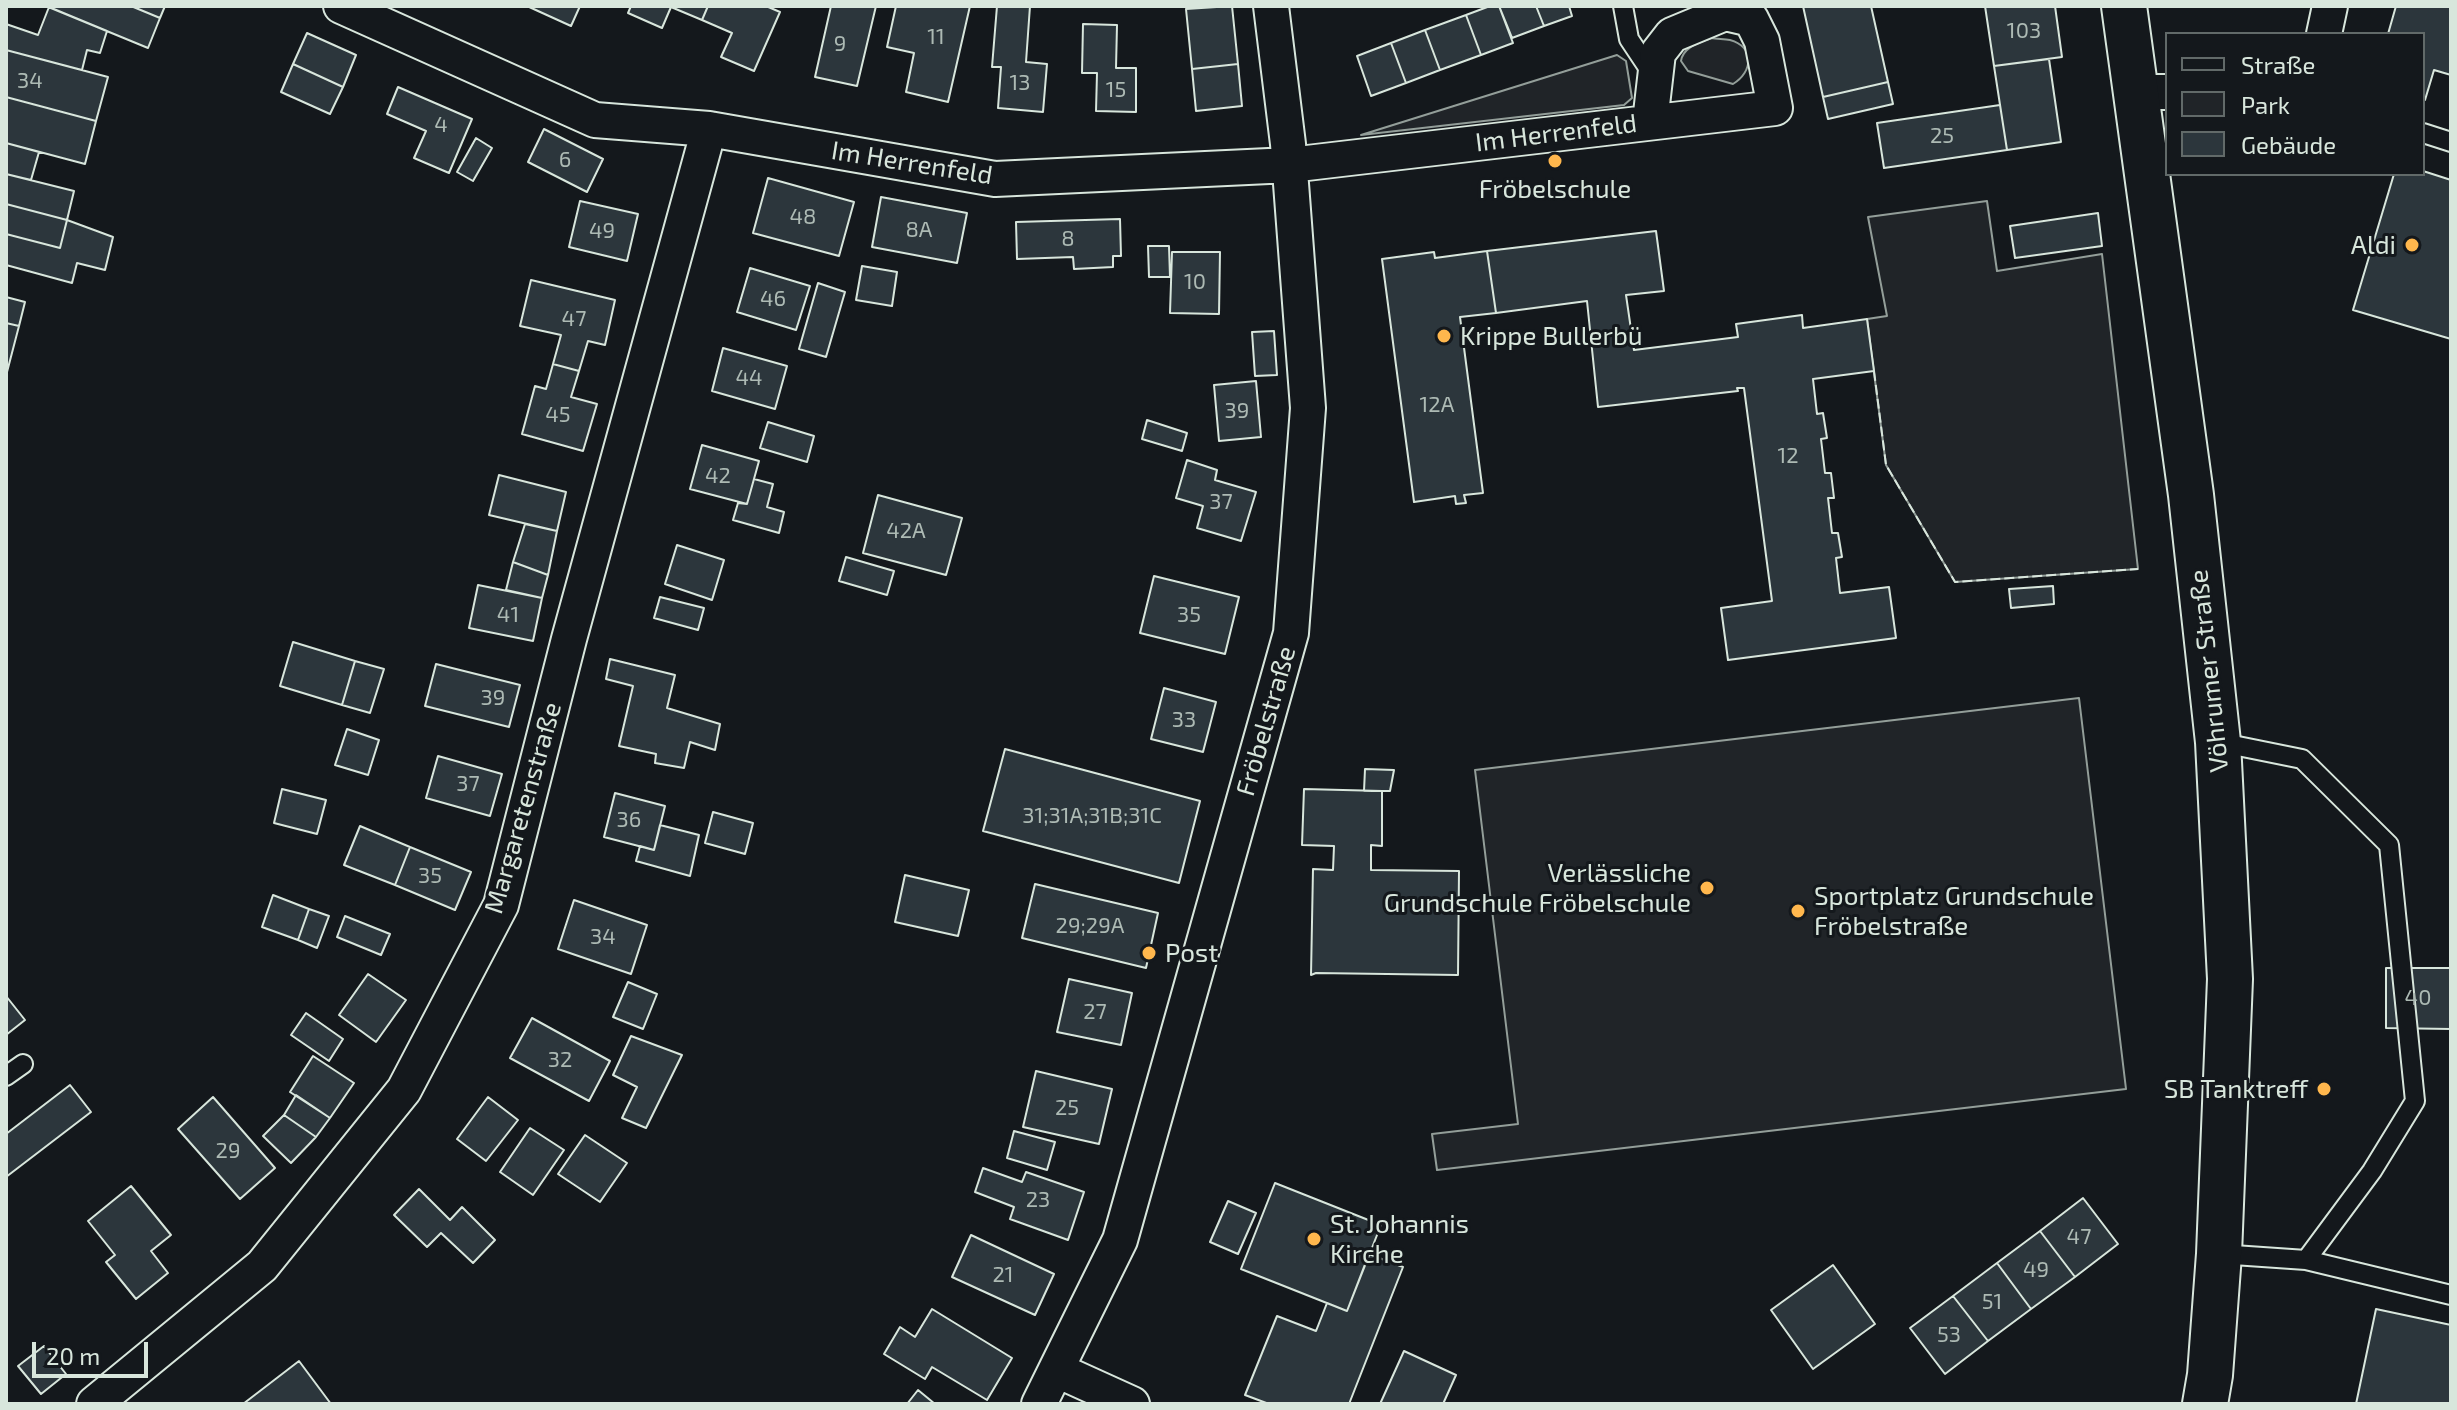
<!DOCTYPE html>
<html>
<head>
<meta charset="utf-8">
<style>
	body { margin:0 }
	#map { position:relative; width:2457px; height:1410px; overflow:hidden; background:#14181c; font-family:"Exo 2",sans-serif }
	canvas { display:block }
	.frame { position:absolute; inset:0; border:8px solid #d8e6dc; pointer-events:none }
	.legend { position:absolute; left:2165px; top:32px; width:260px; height:144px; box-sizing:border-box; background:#14181c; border:2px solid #626a69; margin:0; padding:10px 14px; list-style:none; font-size:24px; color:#d8e6dc }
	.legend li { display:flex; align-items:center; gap:16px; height:40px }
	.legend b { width:40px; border:2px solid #626a69 }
	.scale { position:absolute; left:32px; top:1342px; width:116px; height:36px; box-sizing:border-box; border:4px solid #d8e6dc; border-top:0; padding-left:10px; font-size:24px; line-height:28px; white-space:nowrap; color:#d8e6dc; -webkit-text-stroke:6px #14181c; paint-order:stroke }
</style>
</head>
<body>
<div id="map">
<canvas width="2457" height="1410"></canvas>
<div class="frame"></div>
<ul class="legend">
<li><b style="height:10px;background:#14181c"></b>Straße</li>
<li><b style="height:22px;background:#202428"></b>Park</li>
<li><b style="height:22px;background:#2c363c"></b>Gebäude</li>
</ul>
<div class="scale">20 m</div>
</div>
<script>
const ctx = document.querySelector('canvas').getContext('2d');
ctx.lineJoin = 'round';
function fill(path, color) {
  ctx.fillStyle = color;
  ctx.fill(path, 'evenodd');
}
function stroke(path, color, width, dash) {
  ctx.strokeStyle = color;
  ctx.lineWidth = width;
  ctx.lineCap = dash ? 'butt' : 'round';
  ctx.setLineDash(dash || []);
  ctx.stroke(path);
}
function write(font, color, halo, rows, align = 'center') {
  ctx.font = font + ' "Exo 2",sans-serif';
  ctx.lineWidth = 6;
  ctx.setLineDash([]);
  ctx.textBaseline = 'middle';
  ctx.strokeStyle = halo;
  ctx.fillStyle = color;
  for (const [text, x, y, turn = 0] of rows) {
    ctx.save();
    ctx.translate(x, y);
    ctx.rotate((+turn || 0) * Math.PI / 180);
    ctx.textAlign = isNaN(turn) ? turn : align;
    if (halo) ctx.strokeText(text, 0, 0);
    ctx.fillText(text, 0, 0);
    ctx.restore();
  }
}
const green = new Path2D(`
	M1711,38C1717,39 1724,39 1730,40C1755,47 1753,72 1733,84L1688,71L1681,61C1683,47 1699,43 1711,38Z
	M1617,55L1626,61L1632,98L1624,105L1361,135Z
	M1987,201L1997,271L2102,254L2138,569L1955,582L1886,465L1867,319L1887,316L1868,217Z
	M2079,698L2126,1089L1437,1170L1432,1134L1518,1124L1475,770Z`);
fill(green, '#202428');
stroke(green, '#939e99', 2);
const building = new Path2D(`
	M46,6H131L160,18L148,48Z
	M131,6H165L160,18Z
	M527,6H580L571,26Z
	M631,6H708L702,20L671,7L662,28L628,13Z
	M708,6H766L780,12L754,71L721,57L732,33L702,20Z
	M831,6H876L857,86L815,77Z
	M896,6H970L948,102L906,92L914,53L887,47Z
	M997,6H1030L1026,62L1047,64L1043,112L998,108L1001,67H992Z
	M1232,6L1238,64L1192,69L1186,9Z
	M1490,6H1499L1513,43L1481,55L1466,15Z
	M1499,6H1536L1544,26L1512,38Z
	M1536,6H1569L1572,16L1544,26Z
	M1803,6H1871L1888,82L1823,97Z
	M1985,6H2055L2062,57L1994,66Z
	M2396,6H2451V75L2434,70L2425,100L2423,99V34H2388Z
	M49,7L107,31L100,53L87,50L82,70L6,50V24L38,35Z
	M1466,15L1481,55L1440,70L1425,30Z
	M1083,24L1117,25L1116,68H1136V112L1096,111L1097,73H1082Z
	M1425,30L1440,70L1406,83L1391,43Z
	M307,33L356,55L343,87L293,64Z
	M1391,43L1406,83L1371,96L1357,56Z
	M6,50L108,77L96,121L6,97Z
	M2049,59L2061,142L2007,150L1994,66Z
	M293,64L343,87L330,114L281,92Z
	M1238,64L1242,106L1196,111L1192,69Z
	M1888,82L1893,104L1828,119L1823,97Z
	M398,87L472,119L449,173L414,158L426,131L387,114Z
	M6,97L96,121L85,164L6,143Z
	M2000,105L2007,150L1884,168L1877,123Z
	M544,129L603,159L587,192L528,162Z
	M476,138L492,148L473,181L457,172Z
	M6,143L39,152L31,180L6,174Z
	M2423,171L2451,180V339L2353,310L2394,174H2423Z
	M6,174L74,191L67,220L6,204Z
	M768,178L854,202L839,256L753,233Z
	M881,197L967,213L957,263L872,247Z
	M580,201L638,214L627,261L569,247Z
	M6,204L67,220L60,248L6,234Z
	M2098,213L2102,246L2015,258L2010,226Z
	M1120,219L1121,256H1113V267L1074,269L1073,257L1017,259L1016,222Z
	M67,220L113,237L105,270L77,263L72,283L6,265V234L60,248Z
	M1656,231L1664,291L1626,295L1634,350L1738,337L1736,324L1802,315L1803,328L1867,319L1874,371L1813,379L1817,414L1823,413L1827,438L1821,439L1825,473H1831L1834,498H1828L1832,533H1838L1842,557L1836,558L1840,593L1889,587L1896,638L1728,660L1721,608L1772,601L1744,388H1737L1738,391L1598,407L1587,301L1496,313L1487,251Z
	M1148,246H1169L1170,277H1149Z
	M1487,251L1496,313L1460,317L1483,493L1464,495L1466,503L1456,504L1455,496L1414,502L1382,259L1434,252L1435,258Z
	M1172,252H1220L1219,314L1170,313Z
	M862,266L897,272L892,306L856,300Z
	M750,268L810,286L796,330L737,312Z
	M531,280L615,300L605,345L588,341L579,371L553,364L561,335L520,326Z
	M818,283L845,292L826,357L799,349Z
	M6,297L25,302L19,326L6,323Z
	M6,323L19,326L7,372H6Z
	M1274,331L1277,375L1255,376L1252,332Z
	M723,348L787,366L775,409L712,391Z
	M553,364L579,371L571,397L597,404L583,451L522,434L535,386L546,389Z
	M1256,381L1261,437L1219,441L1214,385Z
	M1147,420L1187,433L1182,451L1142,439Z
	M768,422L814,436L807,462L760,448Z
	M702,445L759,461L747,504L690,489Z
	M1187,460L1217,470L1215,480L1256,492L1241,541L1197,528L1203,506L1176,498Z
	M499,475L566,492L557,531L489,515Z
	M754,479L773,484L767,507L784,512L779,533L733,520L738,503L747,504Z
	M878,495L962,518L946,575L863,553Z
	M525,524L557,531L548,575L513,562Z
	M677,545L724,560L712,600L665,584Z
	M846,557L894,571L887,595L839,581Z
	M513,562L548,575L542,598L506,590Z
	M1154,576L1239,597L1225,654L1140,633Z
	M478,585L542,598L533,641L469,628Z
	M2053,586L2054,604L2011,608L2009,589Z
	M660,597L704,608L698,630L654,618Z
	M293,642L355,661L342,705L280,686Z
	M610,659L675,675L667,708L720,724L715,750L690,742L684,768L655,763L656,754L619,746L633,686L606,679Z
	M355,661L384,669L370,713L342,705Z
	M436,664L520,685L509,727L425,706Z
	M1164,688L1216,702L1203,752L1151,739Z
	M347,729L379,740L368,775L335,765Z
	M1005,749L1200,801L1179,883L983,831Z
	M438,756L502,774L490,816L426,798Z
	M1365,769L1394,770L1390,791H1364Z
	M282,789L326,800L317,834L274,823Z
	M1304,789L1382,791V846L1371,845V870L1459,871L1458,975L1316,973L1311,975L1313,869L1333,870L1334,846L1302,845Z
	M615,793L665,806L654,850L604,837Z
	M713,812L753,823L745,854L705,843Z
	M660,825L699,835L690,876L636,861L640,846L654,850Z
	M360,826L410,847L395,885L344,865Z
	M410,847L471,872L455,910L395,885Z
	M905,875L969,890L958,936L895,922Z
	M1035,884L1158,913L1146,968L1022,938Z
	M273,895L309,909L298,940L262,927Z
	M574,900L647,925L631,974L558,949Z
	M309,909L329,916L317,948L298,940Z
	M345,916L390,934L381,955L337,937Z
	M2386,968H2451V1029L2386,1028Z
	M368,974L406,1000L376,1042L339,1015Z
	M1069,979L1132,993L1121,1045L1057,1032Z
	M628,982L657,994L643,1029L613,1017Z
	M6,996L25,1020L6,1035Z
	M306,1013L343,1039L329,1061L291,1035Z
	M532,1018L610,1061L589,1101L510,1058Z
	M631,1036L682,1055L646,1128L622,1118L637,1087L613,1075Z
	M313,1056L354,1083L330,1118L290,1092Z
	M1036,1071L1112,1089L1099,1144L1023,1127Z
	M70,1085L91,1112L6,1177V1134Z
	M296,1095L330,1118L316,1137L284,1115Z
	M213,1097L275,1168L240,1199L178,1129Z
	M488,1097L518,1120L486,1161L457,1139Z
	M284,1115L316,1137L291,1163L263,1136Z
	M530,1128L564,1150L533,1195L500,1172Z
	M1014,1131L1055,1142L1047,1170L1007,1158Z
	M585,1135L627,1163L600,1202L558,1174Z
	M983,1168L1022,1182L1026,1172L1084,1192L1068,1240L1010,1219L1014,1207L975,1192Z
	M1275,1183L1381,1225L1347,1311L1241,1269Z
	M131,1186L171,1235L151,1251L168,1273L136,1299L106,1262L115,1255L88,1221Z
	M419,1189L450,1220L462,1207L495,1240L473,1263L441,1233L427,1247L394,1215Z
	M2083,1198L2118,1244L2075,1277L2040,1231Z
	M1228,1201L1256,1213L1238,1254L1210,1242Z
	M2040,1231L2075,1277L2031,1309L1997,1263Z
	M971,1235L1054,1274L1035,1315L952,1277Z
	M1369,1254L1403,1267L1349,1404H1269L1245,1395L1277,1316L1316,1331L1327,1303L1347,1311Z
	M1997,1263L2031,1309L1988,1341L1953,1296Z
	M1833,1265L1875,1324L1813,1369L1771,1310Z
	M1953,1296L1988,1341L1945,1374L1910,1328Z
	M932,1309L1012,1358L987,1400L932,1367L925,1379L884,1354L900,1327L915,1337Z
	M2376,1309L2451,1325V1404H2356Z
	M44,1346L66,1374L41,1394L18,1366Z
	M1404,1351L1456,1375L1443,1404H1380Z
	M299,1361L331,1404H243Z
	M918,1390L935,1404H907Z`);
fill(building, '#2c363c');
stroke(building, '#d8e6dc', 2);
const lane = new Path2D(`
	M1623,6L1629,39L1653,75
	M2423,133L2451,142
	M2218,742L2302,759L2389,845L2415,1101L2372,1171L2306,1260
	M6,1076L23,1064
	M2219,1254L2306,1260L2451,1295`);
const street = new Path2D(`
	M341,6L595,120L709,129L995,179L1290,165L1775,108L1762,41L1751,19L1725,13L1672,35L1658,53L1650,122
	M2324,34L2330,6
	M2136,92H2167
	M1057,1370L1132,1404
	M94,1404L262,1266L404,1090L501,905L569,639L709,129
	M1039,1404L1120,1240L1291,633L1308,408L1288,144L1271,6`);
const secondary = new Path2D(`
	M2124,6L2191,495L2218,742L2230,979L2219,1254L2210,1375L2205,1404`);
stroke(lane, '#d8e6dc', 22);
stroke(street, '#d8e6dc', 38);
stroke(secondary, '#d8e6dc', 48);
stroke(lane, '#14181c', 18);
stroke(street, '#14181c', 34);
stroke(secondary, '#14181c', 44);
stroke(new Path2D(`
	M1874,371L1886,465L1955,582L2138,569`), '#d8e6dc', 2, [10, 4]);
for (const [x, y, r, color] of [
	[1555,161,8,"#ffb74d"],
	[2412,245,8,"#ffb74d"],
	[1444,336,8,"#ffb74d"],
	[1707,888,8,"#ffb74d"],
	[1798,911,8,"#ffb74d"],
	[1149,953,8,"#ffb74d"],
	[2324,1089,8,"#ffb74d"],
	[1314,1239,8,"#ffb74d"]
]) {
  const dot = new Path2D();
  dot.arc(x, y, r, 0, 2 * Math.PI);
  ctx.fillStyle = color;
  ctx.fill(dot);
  stroke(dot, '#14181c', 3);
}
write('22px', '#adbab4', null, [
	["103",2024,31],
	["11",936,37],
	["9",840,44],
	["34",30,81],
	["13",1020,83],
	["15",1116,90],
	["4",441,125],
	["25",1942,136],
	["6",565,160],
	["48",803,217],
	["8A",919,230],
	["49",602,231],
	["8",1068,239],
	["10",1195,282],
	["46",773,299],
	["47",574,319],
	["44",749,378],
	["12A",1437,405],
	["39",1237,411],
	["45",558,415],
	["12",1788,456],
	["42",718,476],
	["37",1221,502],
	["42A",906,531],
	["41",508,615],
	["35",1189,615],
	["39",493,698],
	["33",1184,720],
	["37",468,784],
	["31;31A;31B;31C",1092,816],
	["36",629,820],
	["35",430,876],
	["29;29A",1090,926],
	["34",603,937],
	["40",2418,998],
	["27",1095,1012],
	["32",560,1060],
	["25",1067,1108],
	["29",228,1151],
	["23",1038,1200],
	["47",2079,1237],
	["49",2036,1270],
	["21",1003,1275],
	["51",1992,1302],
	["53",1949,1335]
]);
write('26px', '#d8e6dc', '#14181c', [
	["Im Herrenfeld",1556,133,-7],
	["Im Herrenfeld",912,163,9],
	["Vöhrumer Straße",2209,671,-96],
	["Fröbelstraße",1266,721,-74],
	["Margaretenstraße",523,808,-74]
]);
write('26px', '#d8e6dc', '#14181c', [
	["Fröbelschule",1555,189,"center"],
	["Aldi",2396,245,"right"],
	["Krippe Bullerbü",1460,336],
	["Verlässliche",1691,873,"right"],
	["Grundschule Fröbelschule",1691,903,"right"],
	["Sportplatz Grundschule",1814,896],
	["Fröbelstraße",1814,926],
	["Post",1165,953],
	["SB Tanktreff",2308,1089,"right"],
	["St. Johannis",1330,1224],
	["Kirche",1330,1254]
], 'left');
</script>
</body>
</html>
